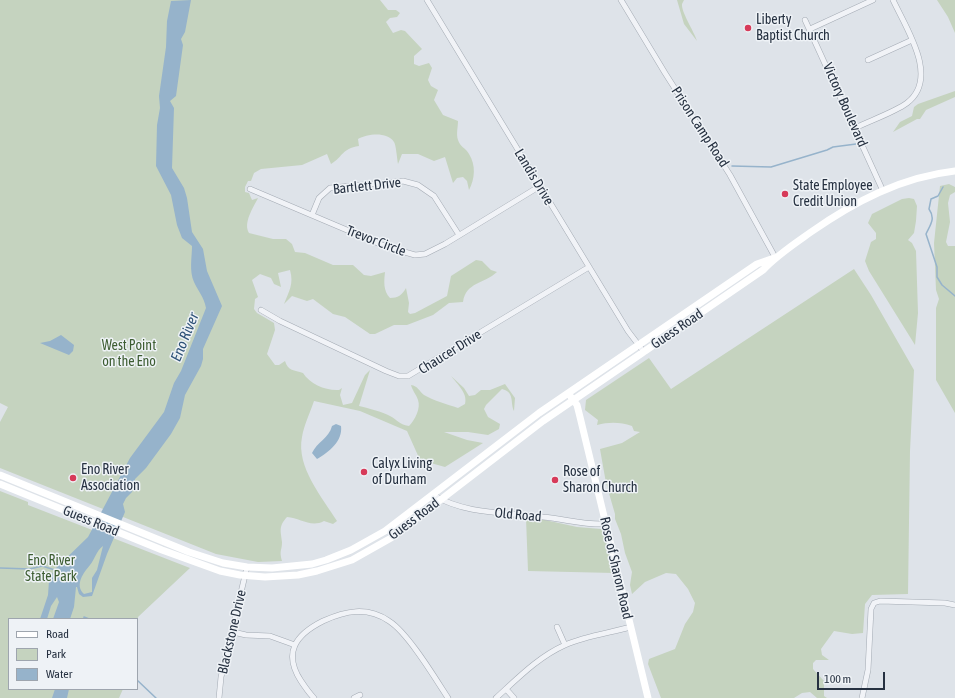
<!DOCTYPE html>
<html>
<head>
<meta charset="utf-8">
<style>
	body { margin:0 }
	#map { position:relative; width:955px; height:698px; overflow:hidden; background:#dee3e9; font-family:"Asap Condensed",sans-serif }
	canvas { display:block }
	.legend { position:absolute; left:8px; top:618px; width:130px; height:72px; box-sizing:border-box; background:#eef2f6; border:1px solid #9ea5ae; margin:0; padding:5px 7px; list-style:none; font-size:12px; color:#263141 }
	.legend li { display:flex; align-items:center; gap:8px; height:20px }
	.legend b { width:20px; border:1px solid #9ea5ae }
	.scale { position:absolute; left:817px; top:672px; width:68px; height:18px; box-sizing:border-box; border:2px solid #263141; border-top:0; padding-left:5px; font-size:12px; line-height:14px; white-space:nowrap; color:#263141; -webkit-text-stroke:3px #eef2f6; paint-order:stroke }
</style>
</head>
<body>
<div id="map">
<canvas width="955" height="698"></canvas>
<ul class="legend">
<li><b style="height:5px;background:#fff"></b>Road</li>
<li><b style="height:11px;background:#c5d3bf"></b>Park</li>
<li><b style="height:11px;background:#96b3cb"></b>Water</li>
</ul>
<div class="scale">100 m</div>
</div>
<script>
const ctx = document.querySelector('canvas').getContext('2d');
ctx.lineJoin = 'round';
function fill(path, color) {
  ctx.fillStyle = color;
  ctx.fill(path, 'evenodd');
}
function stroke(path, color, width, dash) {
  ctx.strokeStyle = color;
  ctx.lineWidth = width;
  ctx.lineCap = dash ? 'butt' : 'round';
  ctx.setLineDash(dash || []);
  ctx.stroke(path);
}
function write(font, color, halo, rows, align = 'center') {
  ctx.font = font + ' "Asap Condensed",sans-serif';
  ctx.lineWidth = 3;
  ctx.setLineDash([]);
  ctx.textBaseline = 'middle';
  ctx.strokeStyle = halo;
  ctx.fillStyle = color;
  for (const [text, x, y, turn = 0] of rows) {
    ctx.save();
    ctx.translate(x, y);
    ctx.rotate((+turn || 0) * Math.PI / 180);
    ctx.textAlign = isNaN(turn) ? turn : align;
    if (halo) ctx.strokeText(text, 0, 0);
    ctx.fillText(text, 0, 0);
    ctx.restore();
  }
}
fill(new Path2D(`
	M0,0H380L388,10H396L400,13L397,17L390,18L386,22L393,33L401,30L405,31L422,49L414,56V64L419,66L429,63L432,68L428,80L431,86L438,90L434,100L443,115L458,121C458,127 456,134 458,140C460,147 466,148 469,154C476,165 475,179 469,190L467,181L463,177L457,178L453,183L445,157L434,161L418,154H402L398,164C397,158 396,145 394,142C387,131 367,134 358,139L359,146C341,149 344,156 331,164L327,154L302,165L261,169L254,173L251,181H248L245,187V192L249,193L252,200L258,198C253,208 243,223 249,233L273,239H286L292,244L295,252L305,253L333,265H353L364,275L371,276L385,272C384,281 383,291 390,298C398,298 402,295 406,288L409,303L408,312L410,314L415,313L447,296L451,276L476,260L482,261L491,270L497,272C484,284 466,282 463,302L449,303L433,315L407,325H394L375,334H370L345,317L333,314L313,299L307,301L292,296L284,304C289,291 294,284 290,270L278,273L281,287L274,284L271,278L260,274L252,280L258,297L255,299L254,309L257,313L274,323L275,330L267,354L275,365H279L285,361C288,371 294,370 303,373C310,384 326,391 339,390L342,388L340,395L343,405L352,403L365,375L370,370L359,406C367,408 383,412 390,416C398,420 398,424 409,426C415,420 421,408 418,400C416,394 412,390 411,385C418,386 419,391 424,395C434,401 447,404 458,408L465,404C468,393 457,384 451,376L464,388L469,396L475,395L481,390H490L505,384L515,398L514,411C510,403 515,392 502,389L486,405L484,409L488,417L500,424L499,429L488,435L468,432H444L467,440L483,443L445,467L420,460L407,431L360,411L314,401C310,413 304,425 302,437C296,467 322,497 337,521L333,524L324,521C311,528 300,518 287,517C278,527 281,531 282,542C282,551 279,550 282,561L258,562L216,554L0,468V422L8,407L0,403Z
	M677,0H684L682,4C681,12 694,31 697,41L684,24Z
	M937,0H955V33L948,17Z
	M955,91V97L926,110L920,119H917L893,132L900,122L912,116L914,107L918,104Z
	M949,184L955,187V192L950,195L948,203L950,222L946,242L948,246H955V413L936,380V308L939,299L936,290L934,243L940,186Z
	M909,198L914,199L917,206L916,221L914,233L908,240L912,243L916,251L918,313L915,345L869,271L865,261L871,242L876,239V233L868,223L872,214L902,199Z
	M854,269L871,295L914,370L910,451L908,594L872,595L865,604L863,633L852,634L834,631L821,649L822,655L829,660H816L813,663V669L824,681V696L827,698H817L810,692L802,693L794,698H661L648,664L649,659L675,649L685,624L693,612L695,603L688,589L676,574L666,573L645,582L632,594L630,585L632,572L625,553L621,534L615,519V514L606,483L600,449L622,443L640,432L634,431L632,426C620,422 609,422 597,425L598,420L585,410L586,400L649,358L671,389Z
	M0,491L28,502V505L190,568L138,617L137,625V619H9V689H123L119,698H0Z
	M526,518L545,520L577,527L601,529L604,533L614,573L528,571Z`), '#c5d3bf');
fill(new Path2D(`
	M191,0L185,32L181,39L183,45L176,96L170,101L174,108L172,168L184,188L187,198L192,232L203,249L207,271L222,306L203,349V359L201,366L185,395L180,418L171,434L146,468L135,479L132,492L126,498L123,504L125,512L107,554L92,596L83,597L79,594L77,587H76L74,607L70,619H53L59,602L57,597L51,606L47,619H40L48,595L49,581L54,570L88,537L130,458L164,412L174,383L181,371L206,308C204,297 198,291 194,282C189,271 192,257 192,246L182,238L177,225L171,195L156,166L157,125L160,108L159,96L166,47L167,21L171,1ZM103,546L97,570L92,578V592L84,594C74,585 84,572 90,565C95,559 96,551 103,546Z
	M61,335L74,345L73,351L69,355L40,343L50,341Z
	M336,424L341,426C343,441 329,452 317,459L312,453C317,442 329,438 332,426Z
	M55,689H69L67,698H52Z`), '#96b3cb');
stroke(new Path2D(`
	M732,166L771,167L827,150L833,147L856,144
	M943,187L938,196L931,199L929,209C936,219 930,225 926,234L937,267V277L942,285L955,296
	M0,568L30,569L42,566L55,570
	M84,619V617L89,619
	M137,680L156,698`), '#96b3cb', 1.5);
const street = new Path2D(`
	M427,0L628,331L644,352
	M621,0L665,73L730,175L775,257
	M805,20L883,191
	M810,29L873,0
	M868,60L912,40
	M855,128C869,121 895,112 907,103C940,78 906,28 893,0
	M250,189L387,247L415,255L425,254L445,244L540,186
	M312,215L319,198L330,188L403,181L418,185L434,196L459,235
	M261,310L280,321L386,371L399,376H408L589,267
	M433,495C467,515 505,512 543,517C566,519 582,525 606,524
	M557,627L565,645
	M233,632L246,635L270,636L295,645
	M506,689L514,698
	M219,698L221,677L247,567
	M314,698C309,693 305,687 301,681C283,653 295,635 323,621C345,611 367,606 389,621C408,633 435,678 448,698
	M354,698L360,695
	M496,698C517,679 538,657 565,645C585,636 609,633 631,627
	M862,698L868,670L871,609L874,603L880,601L945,603L955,605`);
stroke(street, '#a3aab3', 6);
stroke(street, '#f1f3f7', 5);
stroke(new Path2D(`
	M571,397L577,405L580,417L648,698
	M0,475L189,552L223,563L247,567L272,568L312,564L326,560L351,550L385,531L539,413L757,264L774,258
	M0,484L162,550L220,571L240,575L265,577L298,575L317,571L352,560L391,538L543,421L763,270C777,255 794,244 811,232C854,202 901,177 955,171`), '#fff', 7);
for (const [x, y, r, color] of [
	[748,28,4,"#d73a59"],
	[785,194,4,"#d73a59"],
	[364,472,4,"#d73a59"],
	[73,478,4,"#d73a59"],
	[555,480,4,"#d73a59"]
]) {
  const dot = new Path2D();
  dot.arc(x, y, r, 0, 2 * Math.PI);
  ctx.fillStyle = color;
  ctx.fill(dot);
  stroke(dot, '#eef2f6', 1.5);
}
write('14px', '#263141', '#eef2f6', [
	["Liberty",756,20],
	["Baptist Church",756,36],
	["State Employee",793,186],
	["Credit Union",793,202],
	["Calyx Living",372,464],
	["of Durham",372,480],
	["Eno River",81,470],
	["Association",81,486],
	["Rose of",563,472],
	["Sharon Church",563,488]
], 'left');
write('14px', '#263141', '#eef2f6', [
	["Victory Boulevard",845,105,66],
	["Prison Camp Road",700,127,57],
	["Landis Drive",534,177,59],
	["Bartlett Drive",367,186,-6],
	["Trevor Circle",376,241,21],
	["Guess Road",677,329,-34],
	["Chaucer Drive",450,352,-32],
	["Old Road",518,515,5],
	["Guess Road",414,519,-37],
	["Guess Road",91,521,22],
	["Rose of Sharon Road",616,568,77],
	["Blackstone Drive",232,632,-77]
]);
write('14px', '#3d5d32', '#eef2f6', [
	["West Point",129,346],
	["on the Eno",129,362],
	["Eno River",51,561],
	["State Park",51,577]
]);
write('italic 15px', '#2e5277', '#eef2f6', [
	["Eno River",185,337,-68]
]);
</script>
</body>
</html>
